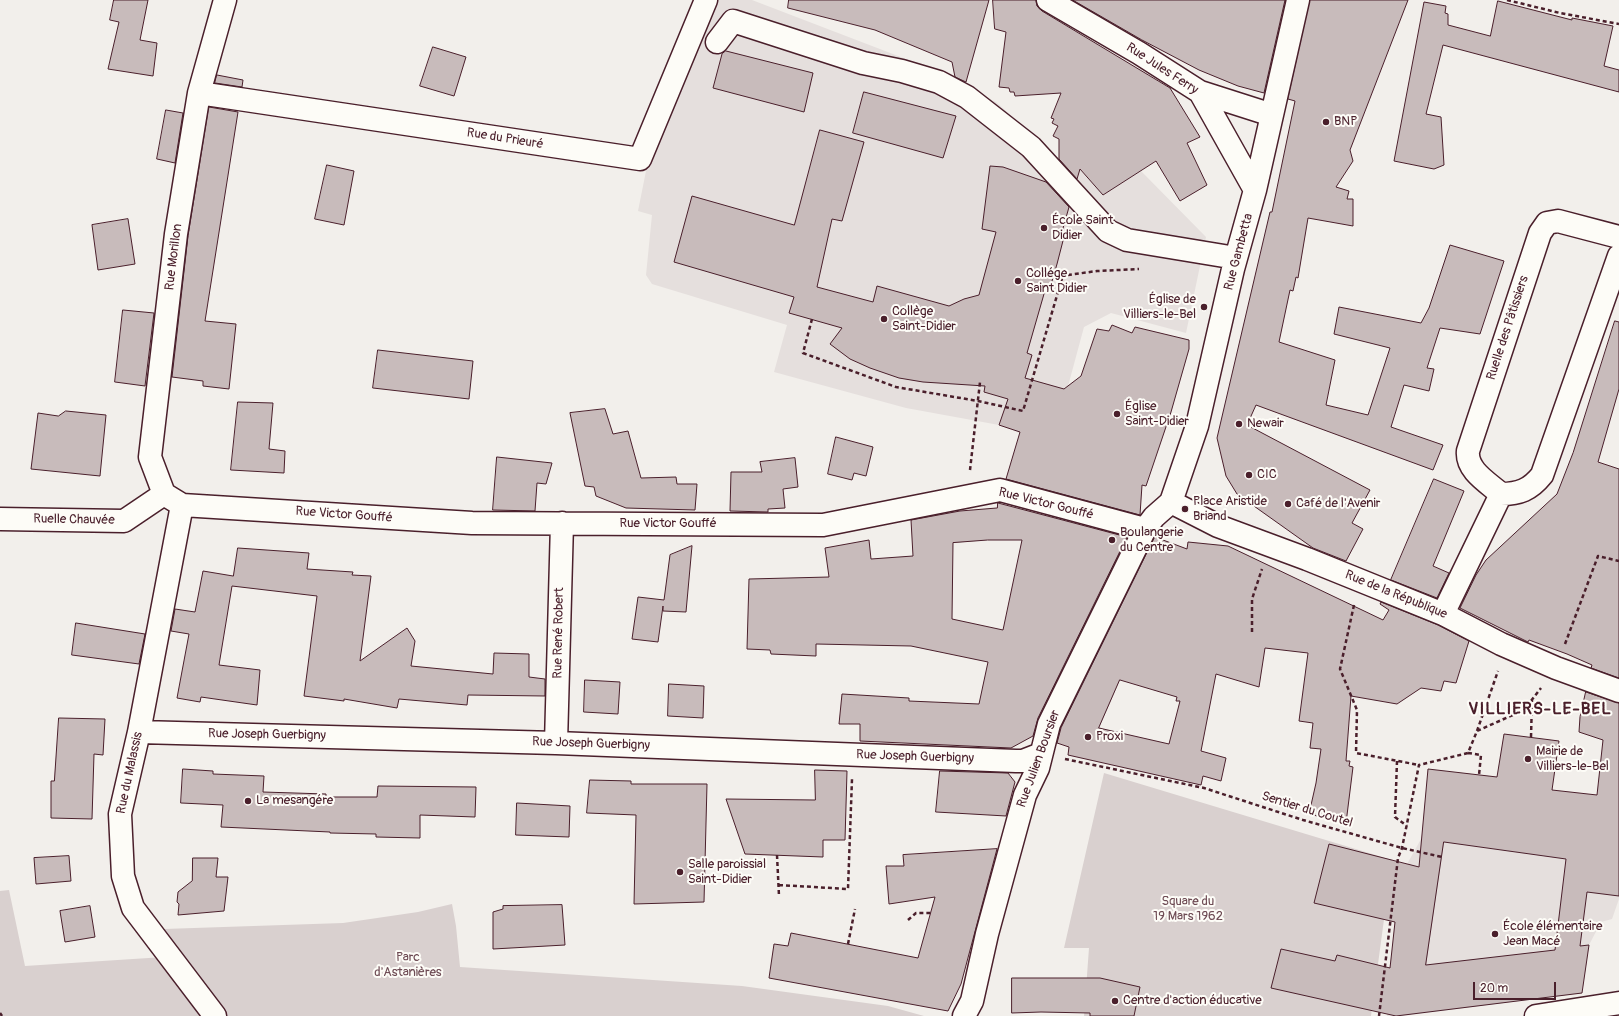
<!DOCTYPE html>
<html>
<head>
<meta charset="utf-8">
<style>
	body { margin:0 }
	#map { position:relative; width:1619px; height:1016px; overflow:hidden; background:#f2efeb; font-family:Pangolin,sans-serif }
	canvas { display:block }
	.scale { position:absolute; left:1473px; top:982px; width:83px; height:18px; box-sizing:border-box; border:2px solid #4a1f2b; border-top:0; padding-left:5px; font-size:12px; line-height:14px; white-space:nowrap; color:#4a1f2b; -webkit-text-stroke:3px #fdfcf7; paint-order:stroke }
</style>
</head>
<body>
<div id="map">
<canvas width="1619" height="1016"></canvas>
<div class="scale">20 m</div>
</div>
<script>
const ctx = document.querySelector('canvas').getContext('2d');
ctx.lineJoin = 'round';
function fill(path, color) {
  ctx.fillStyle = color;
  ctx.fill(path, 'evenodd');
}
function stroke(path, color, width, dash) {
  ctx.strokeStyle = color;
  ctx.lineWidth = width;
  ctx.lineCap = dash ? 'butt' : 'round';
  ctx.setLineDash(dash || []);
  ctx.stroke(path);
}
function write(font, color, halo, rows, align = 'center') {
  ctx.font = font + ' Pangolin,sans-serif';
  ctx.lineWidth = 4;
  ctx.setLineDash([]);
  ctx.textBaseline = 'middle';
  ctx.strokeStyle = halo;
  ctx.fillStyle = color;
  for (const [text, x, y, turn = 0] of rows) {
    ctx.save();
    ctx.translate(x, y);
    ctx.rotate((+turn || 0) * Math.PI / 180);
    ctx.textAlign = isNaN(turn) ? turn : align;
    if (halo) ctx.strokeText(text, 0, 0);
    ctx.fillText(text, 0, 0);
    ctx.restore();
  }
}
fill(new Path2D(`
	M714,0H752L919,64L996,102L1064,163L1080,170L1103,195L1141,171L1206,237L1186,333L1111,313L1084,327L1067,390L1023,426L1019,433L999,425L906,408L774,372L787,325L652,284L646,275L652,215L638,211L647,166L684,78L709,22Z
	M1421,839L1590,862L1619,896V899L1612,919L1601,922L1589,945L1581,993L1403,1016H1387L1401,875Z`), '#e5dfdd');
fill(new Path2D(`
	M1104,773L1392,860L1371,1016H1084L1089,948H1064Z
	M9,890L25,966L164,957V929L343,923L418,912L452,904L456,926L460,967L742,986L888,1006L924,1016H0V891Z`), '#d9d0cf');
const building = new Path2D(`
	M114,0H148L140,40L157,43L153,76L108,69L119,22L110,20Z
	M789,0H989L966,82L955,77L952,62L875,30L788,8Z
	M993,0H1036L1037,6L1042,11L1170,88L1200,137L1187,143L1207,185L1180,201L1156,161L1103,195L1080,169L1077,179L1059,159V139L1053,136L1058,126L1052,123L1054,119L1051,118L1061,93L1015,96L1014,92H1010L1009,88L999,87L1006,32L995,29Z
	M1073,0H1285L1264,93L1238,86L1199,70L1142,40Z
	M1310,0H1408L1350,150L1353,161L1336,187L1349,191L1347,199H1353V226L1308,218L1298,278L1296,277L1293,291L1290,290L1279,342L1335,360L1326,405L1368,415L1390,348L1334,334L1339,307L1421,323L1429,308L1450,245L1504,261L1480,334L1440,328L1427,368L1434,369L1429,391L1404,385L1391,427L1443,445L1433,470L1256,405L1247,425L1370,490L1352,523L1363,529L1346,561L1313,548L1237,494L1226,476L1217,438L1270,212H1272L1295,101L1288,99Z
	M1498,1L1572,20V18L1613,26L1604,66L1619,70V92L1443,45L1426,114L1441,117L1444,165L1434,169L1394,161L1424,2L1446,6L1445,13L1448,14V25L1490,36Z
	M433,47L466,57L454,96L420,86Z
	M726,51L813,73L804,112L713,88L722,54Z
	M217,75L243,80L242,87L215,83Z
	M864,92L956,116L943,158L853,133Z
	M209,107L238,112L205,321L236,324L229,389L203,386V381L172,377L188,236Z
	M166,110L183,113L175,163L157,159Z
	M820,130L864,142L842,221L832,219L817,287L873,302L877,286L949,306L964,299L979,295L996,232L982,229L990,166L1003,167L1046,182L1069,207L1062,232L1065,233L1057,264L1050,288L1046,287L1027,353L1032,355L1025,378L1064,389L1081,376L1097,329L1109,331L1112,325L1132,333L1135,327L1189,340V349L1171,412L1146,486L1142,485L1140,515L1006,479L1020,432L999,425L1008,399L984,392L985,386L923,382L899,378L870,368L850,359L830,344L842,328L789,313L794,297L674,262L692,196L794,225Z
	M327,165L354,171L344,225L315,219Z
	M128,219L135,264L98,270L92,225Z
	M123,310L154,313L145,386L115,382Z
	M1615,321L1619,322V389L1598,462L1619,469V678L1591,668L1592,665L1567,654L1529,640L1528,642L1460,608L1476,575L1486,560L1557,494L1573,453Z
	M378,350L473,361L469,399L373,388Z
	M238,402L273,403L269,449L285,451L284,473L231,470Z
	M605,409L613,434L628,431L641,478L676,477L677,484H697L695,510L626,508L596,496L594,487L585,486L570,413Z
	M66,411L106,415L100,476L31,469L38,413L58,416Z
	M836,437L873,447L866,476L854,473L852,480L828,474Z
	M497,457L552,463L546,484L537,483L535,511L493,510Z
	M795,458L798,487L783,489L785,508L768,509V512L730,511L731,472H762L760,462Z
	M1434,479L1464,491L1433,566L1449,573L1437,598L1391,580Z
	M998,503L1127,537L1038,718L1033,736L1011,748L860,741V724H839L842,694L909,698V701L979,704L988,662L911,646L816,644V656L771,654L770,650L747,649L749,579L829,577L825,548L869,540L871,559L913,556L911,520L960,511L997,508ZM988,540H1022L1003,630L952,619L953,543Z
	M1155,537L1187,549L1188,542L1228,546L1383,620L1389,610L1380,604L1381,602L1438,625L1469,641L1456,683L1444,681L1441,691L1421,688L1397,704L1351,696L1346,761H1350L1349,766L1353,767L1346,823L1309,814L1316,783L1321,749L1310,748L1313,723L1299,721L1308,653L1265,648L1259,687L1216,674L1201,751L1226,758L1221,781L1203,776L1201,785L1068,755L1069,747L1057,743L1061,728ZM1120,680L1177,697L1176,701H1180L1169,744L1099,728Z
	M692,546L686,612L663,611V606L658,642L632,639L638,597L664,600L670,555Z
	M238,548L309,553L307,569L353,572L352,575L371,576L360,661L407,628L415,641L411,666L493,674L494,653L529,654V677L545,679V696L468,695L467,705L399,699L397,708L344,699V701L304,696L317,596L232,586L219,665L260,670L257,705L201,697L200,702L177,698L189,634L171,631L175,609L195,612L203,571L233,576Z
	M76,623L145,634L139,664L72,655Z
	M585,680L620,682L618,714L584,712Z
	M669,684L704,686L703,718L668,716Z
	M1586,692L1619,703V896L1587,892L1580,946L1589,945L1582,993L1396,1016L1271,988L1281,949L1335,961L1337,955L1390,968L1395,922L1314,903L1329,844L1419,867L1428,769L1497,777L1504,734L1559,741L1552,790L1597,795L1603,740L1579,732L1580,717ZM1444,842L1566,859L1555,950L1426,965Z
	M59,718L105,719L103,755L94,754L92,819L51,818V781H54Z
	M183,769L213,771V774L264,776L263,792L326,794V797H377L378,786L476,787L475,817L420,815V838L376,837V834L330,833V832L221,827L223,805L181,803Z
	M815,770L847,771L845,840H823V857L745,854L726,799L815,800Z
	M940,771L1008,773L1015,782L1006,816L936,812Z
	M590,780L631,781V784H707L704,902L634,904L636,815L587,813Z
	M517,803L570,806L569,837L516,835Z
	M997,849L961,984L948,1011L769,978L774,944L788,946L791,933L918,958L935,897L889,904L886,866H904L903,855Z
	M69,856L71,881L36,884L34,858Z
	M193,858H218L216,877H228L224,911L178,915L179,904L177,902L178,892L192,881Z
	M562,905L565,945L493,949V912L503,909V906Z
	M90,906L95,937L65,942L60,911Z
	M1012,978H1100L1140,987L1134,1016H1090V1013L1041,1012L1012,1013Z`);
fill(building, '#c8bbbb');
stroke(building, '#4a1f2b', 1);
const minor = new Path2D(`
	M225,0L199,93L176,234L150,457L164,494L182,505L472,523L823,525L1000,490L1145,529
	M1048,0L1139,53L1200,92L1255,190
	M717,42L733,21L863,63L902,71L939,82L967,97L1031,147L1108,231L1127,240L1236,258
	M1200,92L1272,115
	M199,93L640,159L706,0
	M1619,237L1558,221L1547,223L1540,233L1468,451C1466,470 1487,482 1501,494C1519,494 1530,490 1542,475L1619,256
	M1171,502L1197,426L1233,269L1255,190L1298,0
	M1171,502L1218,526L1307,559L1443,614L1501,644L1556,668L1619,691
	M182,505L139,732L120,814L123,876L133,908L215,1016
	M0,519L124,521L164,494
	M1443,614L1501,494
	M139,732L556,743L1016,761H1023L1041,754
	M556,743L562,523
	M964,1016L972,1001L987,934L1025,795L1038,768L1049,724L1145,529L1154,517L1171,502
	M1536,1016L1619,1003`);
stroke(minor, '#4a1f2b', 25);
stroke(new Path2D(`
	M1507,0L1560,13L1619,24
	M1054,277L1097,271L1139,269
	M812,319L803,353L896,387L978,401L1023,411L1063,275
	M970,470L980,382
	M1354,605L1340,669L1357,710L1356,753L1419,765
	M1252,632V599L1262,569
	M1565,644L1598,556L1619,561
	M1477,731L1498,671
	M1531,737L1532,700
	M1468,753L1481,755L1479,775
	M1065,759L1204,788L1303,820L1402,848L1442,857
	M1397,761L1395,817L1407,826
	M777,855L779,896
	M779,885L848,889L852,779
	M908,920L916,913H931
	M848,944L855,909
	M0,1013L2,1016
	M1379,1016L1398,858L1402,848L1419,765L1468,753L1477,731L1524,710L1541,688`), '#4a1f2b', 2.5, [4, 3]);
stroke(minor, '#fdfcf7', 22);
for (const [x, y, r, color] of [
	[1326,122,4,"#4a1f2b"],
	[1044,228,4,"#4a1f2b"],
	[1018,281,4,"#4a1f2b"],
	[1204,307,4,"#4a1f2b"],
	[884,319,4,"#4a1f2b"],
	[1117,414,4,"#4a1f2b"],
	[1239,424,4,"#4a1f2b"],
	[1249,475,4,"#4a1f2b"],
	[1288,504,4,"#4a1f2b"],
	[1185,509,4,"#4a1f2b"],
	[1112,540,4,"#4a1f2b"],
	[1088,737,4,"#4a1f2b"],
	[1528,759,4,"#4a1f2b"],
	[248,801,4,"#4a1f2b"],
	[680,872,4,"#4a1f2b"],
	[1495,934,4,"#4a1f2b"],
	[1115,1001,4,"#4a1f2b"]
]) {
  const dot = new Path2D();
  dot.arc(x, y, r, 0, 2 * Math.PI);
  ctx.fillStyle = color;
  ctx.fill(dot);
  stroke(dot, '#fdfcf7', 1.5);
}
write('13px', '#4a1f2b', '#fdfcf7', [
	["Rue Jules Ferry",1162,69,33],
	["Rue du Prieuré",505,139,9],
	["Rue Gambetta",1239,252,-75],
	["Rue Morillon",174,257,-83],
	["Ruelle des Pâtissiers",1508,328,-72],
	["Rue Victor Gouffé",1046,504,14],
	["Rue Victor Gouffé",344,515,4],
	["Ruelle Chauvée",74,520,1],
	["Rue Victor Gouffé",668,524],
	["Rue de la République",1396,595,22],
	["Rue René Robert",559,633,-89],
	["Rue Joseph Guerbigny",267,735,1],
	["Rue Joseph Guerbigny",591,744,2],
	["Rue Joseph Guerbigny",915,757,2],
	["Rue Julien Boursier",1039,759,-70],
	["Rue du Malassis",130,773,-78],
	["Sentier du Coutel",1307,810,17]
]);
write('13px', '#4a1f2b', '#fdfcf7', [
	["BNP",1334,122],
	["École Saint",1052,221],
	["Didier",1052,236],
	["Collége",1026,274],
	["Saint Didier",1026,289],
	["Église de",1196,300,"right"],
	["Villiers-le-Bel",1196,315,"right"],
	["Collège",892,312],
	["Saint-Didier",892,327],
	["Église",1125,407],
	["Saint-Didier",1125,422],
	["Newair",1247,424],
	["CIC",1257,475],
	["Place Aristide",1193,502],
	["Briand",1193,517],
	["Café de l'Avenir",1296,504],
	["Boulangerie",1120,533],
	["du Centre",1120,548],
	["Proxi",1096,737],
	["Mairie de",1536,752],
	["Villiers-le-Bel",1536,767],
	["La mesangére",256,801],
	["Salle paroissial",688,865],
	["Saint-Didier",688,880],
	["École élémentaire",1503,927],
	["Jean Macé",1503,942],
	["Centre d'action éducative",1123,1001]
], 'left');
write('13px', '#6e4b54', '#fdfcf7', [
	["Square du",1188,902],
	["19 Mars 1962",1188,917],
	["Parc",408,958],
	["d'Astanières",408,973]
]);
ctx.letterSpacing = '1px';
write('bold 17px', '#4a1f2b', '#fdfcf7', [
	["VILLIERS-LE-BEL",1540,710]
]);
ctx.letterSpacing = '0px';
</script>
</body>
</html>
